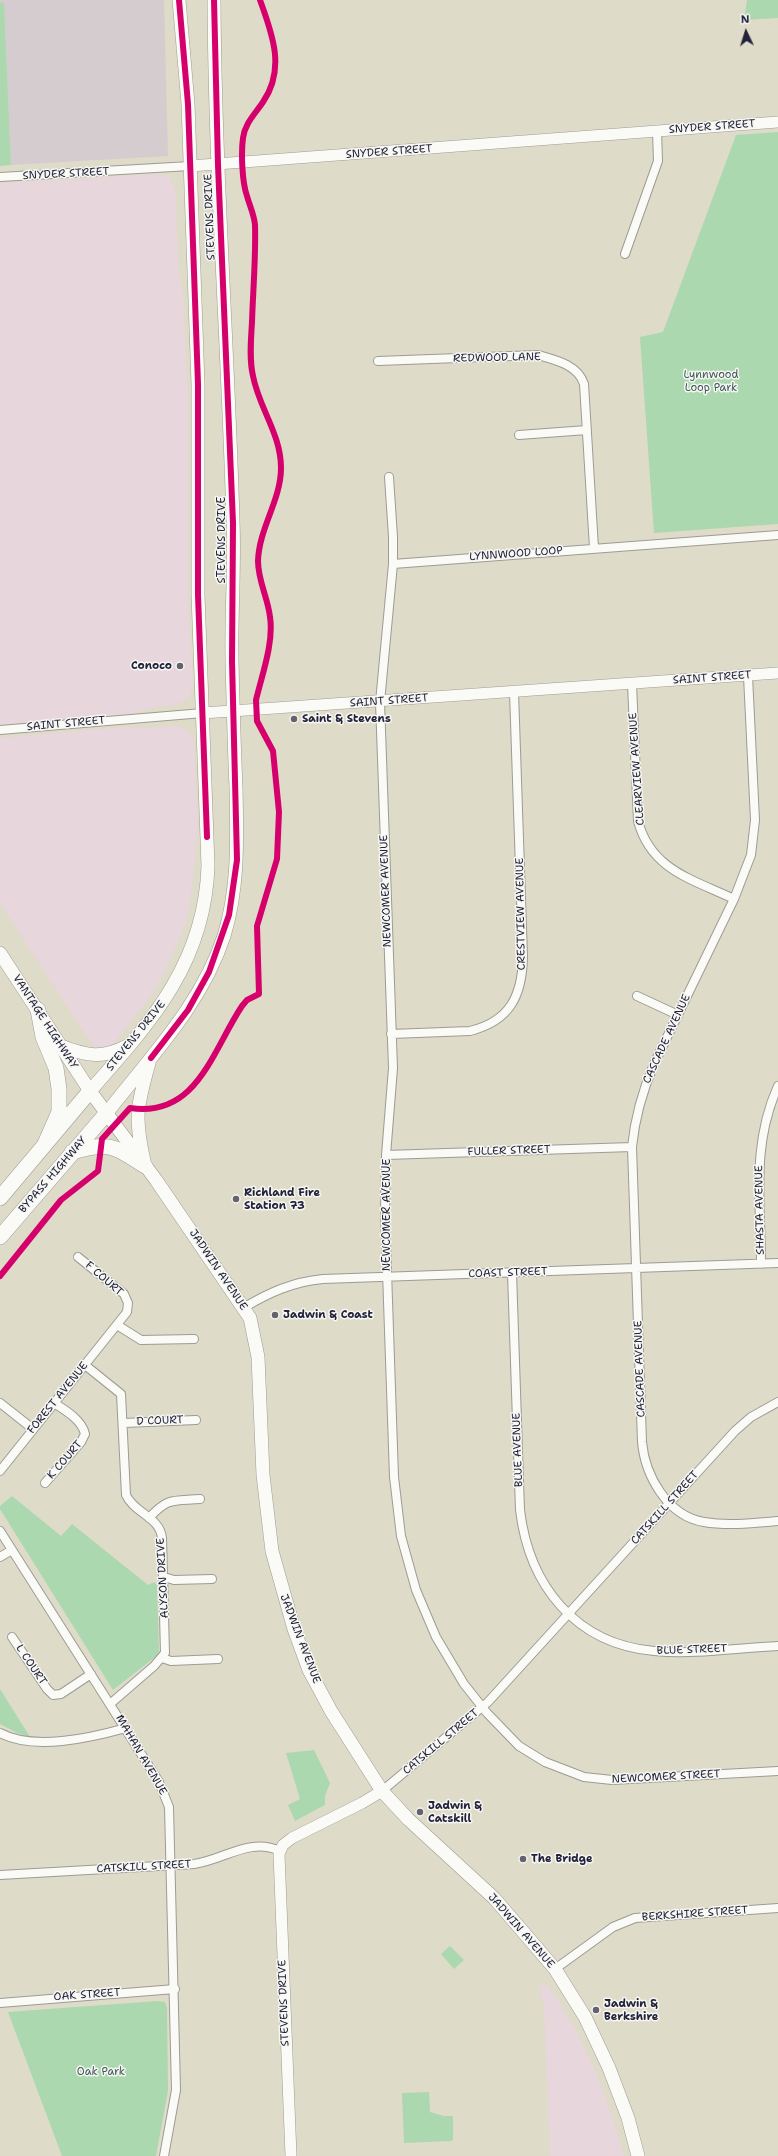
<!DOCTYPE html>
<html>
<head>
<meta charset="utf-8">
<style>
	body { margin:0 }
	#map { position:relative; width:778px; height:2156px; overflow:hidden; background:#dfdbc9; font-family:"Shantell Sans",sans-serif }
	canvas { display:block }
	.north { position:absolute; left:726px; top:12px; width:40px; height:40px; -webkit-text-stroke:3px #f6f6f2; paint-order:stroke; rotate:356deg; font-size:11px; font-weight:700; line-height:16px; text-align:center; color:#22223b }
	.north::after { content:''; display:block; margin:auto; width:14px; height:18px; background:#22223b; clip-path:polygon(50% 0,100% 100%,50% 72%,0 100%) }
</style>
</head>
<body>
<div id="map">
<canvas width="778" height="2156"></canvas>
<div class="north">N</div>
</div>
<script>
const ctx = document.querySelector('canvas').getContext('2d');
ctx.lineJoin = 'round';
function fill(path, color) {
  ctx.fillStyle = color;
  ctx.fill(path, 'evenodd');
}
function stroke(path, color, width, dash) {
  ctx.strokeStyle = color;
  ctx.lineWidth = width;
  ctx.lineCap = dash ? 'butt' : 'round';
  ctx.setLineDash(dash || []);
  ctx.stroke(path);
}
function write(font, color, halo, rows, align = 'center') {
  ctx.font = font + ' "Shantell Sans",sans-serif';
  ctx.lineWidth = 3;
  ctx.setLineDash([]);
  ctx.textBaseline = 'middle';
  ctx.strokeStyle = halo;
  ctx.fillStyle = color;
  for (const [text, x, y, turn = 0] of rows) {
    ctx.save();
    ctx.translate(x, y);
    ctx.rotate((+turn || 0) * Math.PI / 180);
    ctx.textAlign = isNaN(turn) ? turn : align;
    if (halo) ctx.strokeText(text, 0, 0);
    ctx.fillText(text, 0, 0);
    ctx.restore();
  }
}
fill(new Path2D(`
	M156,174L169,176L175,189L179,274L183,293L188,394V596L193,685L190,695L182,702L175,705L155,707L128,715L0,725V183Z
	M177,726L188,730L194,743L198,833L188,918L166,970L149,998L109,1050L98,1051L89,1040L0,903V738L125,727L142,728Z
	M548,1985L575,2028L595,2070L611,2112L624,2156H550L544,2007L538,1986Z`), '#e7d6db');
fill(new Path2D(`
	M0,0H164L168,156L11,165L4,3H0Z`), '#d5cccf');
fill(new Path2D(`
	M747,0H778V18L744,20Z
	M4,2L11,165L0,166V3Z
	M778,132V524L654,533L640,337L663,332L736,135Z
	M12,1496L61,1536L72,1524L148,1585L154,1582L157,1585L159,1654L113,1690L0,1509V1506Z
	M0,1689L30,1737L17,1733L0,1724Z
	M314,1750L330,1783L325,1796V1805L295,1821L288,1805L300,1799L286,1753Z
	M450,1946L464,1960L454,1969L441,1954Z
	M158,2001L165,2002L167,2008L168,2091L156,2156H62L8,2012Z
	M429,2092L430,2112L444,2116H453V2140L451,2141L404,2143L402,2093Z`), '#abd8af');
const street = new Path2D(`
	M0,177L190,166
	M625,254L658,161L657,131
	M378,361L538,355C556,360 578,365 584,384L594,548
	M519,435L587,430
	M389,477L393,537V564L380,702L393,1068L386,1155L385,1213L394,1477L401,1536L416,1590L436,1637L464,1684L487,1713L519,1746L545,1762L584,1777L612,1780L778,1771
	M393,564L778,535
	M748,676L755,820L751,855L734,899L654,1064C642,1092 635,1117 632,1147L642,1442C645,1475 667,1516 704,1522C728,1526 754,1523 778,1521
	M632,684L638,821C651,870 692,879 734,899
	M0,730L203,713
	M637,996L678,1015
	M391,1034L470,1031C510,1021 522,996 523,957L514,692
	M386,1155L632,1147
	M761,1264C761,1201 751,1146 778,1086
	M512,1273L520,1510C529,1585 575,1644 654,1651C694,1655 737,1648 778,1646
	M245,1307C270,1292 293,1282 323,1279L778,1263
	M117,1325L141,1340L194,1339
	M85,1365L121,1394L126,1495C134,1513 160,1517 162,1538L165,1653L154,1666L110,1704
	M0,1403L33,1429
	M124,1423L196,1420
	M0,1471L127,1312L128,1303L124,1294L78,1257
	M45,1483L81,1442L85,1434C82,1420 65,1410 54,1403
	M149,1518C168,1497 173,1501 200,1499
	M0,1531L159,1782L169,1807L176,2090L164,2156
	M0,1557L12,1550
	M164,1577L174,1580L212,1579
	M12,1637L47,1689L53,1695L61,1694L91,1674
	M162,1658L171,1661L218,1659
	M0,1733C34,1751 90,1738 126,1728
	M382,1791L488,1702L735,1431L751,1417L778,1402
	M0,1875L194,1864C224,1860 249,1837 280,1851
	M555,1969L613,1927L635,1918L778,1908
	M0,2003L175,1989`);
const secondary = new Path2D(`
	M190,166L778,122
	M203,713L778,673
	M291,2156L279,1854L283,1845L292,1838L362,1803L382,1791`);
const primary = new Path2D(`
	M0,953L90,1091L156,1180L250,1318L258,1357L263,1475L272,1551L294,1629L309,1670L331,1711L382,1791L408,1819L494,1898L555,1969L585,2017L609,2068L628,2118L638,2156
	M61,1046C87,1056 102,1059 127,1046
	M90,1091C151,1022 205,963 208,866L198,595V384L188,104L179,0
	M106,1114C150,1057 201,1006 224,936C239,887 237,837 236,787C234,744 233,702 232,660C231,613 235,567 233,521C228,347 215,174 214,0
	M144,1161C134,1117 137,1106 149,1063`);
const highway = new Path2D(`
	M38,1010L43,1037L56,1068L59,1089V1112L44,1146
	M72,1152C110,1141 113,1146 145,1166
	M0,1198L90,1091
	M0,1237L106,1114`);
stroke(street, '#9d9b94', 10);
stroke(secondary, '#9d9b94', 12);
stroke(primary, '#9d9b94', 14);
stroke(highway, '#9d9b94', 16);
stroke(street, '#fafaf7', 8);
stroke(secondary, '#fafaf7', 11);
stroke(primary, '#fafaf7', 13);
stroke(highway, '#fafaf7', 15);
stroke(new Path2D(`
	M179,0L188,104L198,384V595L207,837
	M151,1058L188,1010L209,972L229,915L237,860L232,661L233,523L218,165L214,0
	M0,1276L61,1200L98,1171L102,1139L130,1108C197,1118 212,1051 242,1006L247,1000L259,994L257,926L277,859L279,812L273,751L257,721L256,700C262,675 274,642 270,617C268,598 258,581 258,561C259,528 281,500 281,468C281,434 259,408 253,376C249,359 251,339 252,322C253,290 256,257 255,225C254,214 250,207 247,196C242,182 241,153 243,138C245,123 255,114 263,102C286,69 272,33 260,0`), '#d6006c', 6);
for (const [x, y, r, color] of [
	[180,666,4,"#64636d"],
	[294,719,4,"#64636d"],
	[236,1199,4,"#64636d"],
	[275,1315,4,"#64636d"],
	[420,1812,4,"#64636d"],
	[523,1859,4,"#64636d"],
	[596,2010,4,"#64636d"]
]) {
  const dot = new Path2D();
  dot.arc(x, y, r, 0, 2 * Math.PI);
  ctx.fillStyle = color;
  ctx.fill(dot);
  stroke(dot, '#f6f6f2', 1.5);
}
write('11px', '#22223b', '#f6f6f2', [
	["SNYDER STREET",712,127,-4],
	["SNYDER STREET",389,152,-4],
	["SNYDER STREET",66,174,-3],
	["STEVENS DRIVE",210,217,-92],
	["REDWOOD LANE",497,358,-1],
	["STEVENS DRIVE",222,540,-90],
	["LYNNWOOD LOOP",516,554,-4],
	["SAINT STREET",712,678,-4],
	["SAINT STREET",389,701,-4],
	["SAINT STREET",66,724,-5],
	["CLEARVIEW AVENUE",637,769,-94],
	["NEWCOMER AVENUE",386,891,-92],
	["CRESTVIEW AVENUE",521,914,-91],
	["VANTAGE HIGHWAY",45,1022,57],
	["STEVENS DRIVE",136,1036,-51],
	["CASCADE AVENUE",667,1039,-65],
	["FULLER STREET",509,1151,-2],
	["BYPASS HIGHWAY",53,1175,-49],
	["SHASTA AVENUE",760,1210,-91],
	["NEWCOMER AVENUE",387,1215,-90],
	["JADWIN AVENUE",218,1270,56],
	["COAST STREET",508,1273,-2],
	["F COURT",104,1279,41],
	["CASCADE AVENUE",640,1369,-92],
	["FOREST AVENUE",58,1398,-51],
	["D COURT",160,1421,-2],
	["BLUE AVENUE",518,1450,-92],
	["K COURT",65,1460,-49],
	["CATSKILL STREET",665,1508,-48],
	["ALYSON DRIVE",163,1578,-93],
	["JADWIN AVENUE",300,1639,69],
	["BLUE STREET",692,1650,-2],
	["L COURT",31,1665,56],
	["CATSKILL STREET",441,1742,-40],
	["MAHAN AVENUE",141,1755,60],
	["NEWCOMER STREET",666,1777,-3],
	["CATSKILL STREET",144,1867,-3],
	["BERKSHIRE STREET",695,1914,-4],
	["JADWIN AVENUE",521,1931,49],
	["OAK STREET",87,1995,-4],
	["STEVENS DRIVE",284,2003,-92]
]);
write('11px', '#3e5857', '#f6f6f2', [
	["Lynnwood",711,375],
	["Loop Park",711,388],
	["Oak Park",101,2072]
]);
write('bold 11px', '#22223b', '#f6f6f2', [
	["Conoco",172,666,"right"],
	["Saint & Stevens",302,719],
	["Richland Fire",244,1193],
	["Station 73",244,1206],
	["Jadwin & Coast",283,1315],
	["Jadwin &",428,1806],
	["Catskill",428,1819],
	["The Bridge",531,1859],
	["Jadwin &",604,2004],
	["Berkshire",604,2017]
], 'left');
</script>
</body>
</html>
